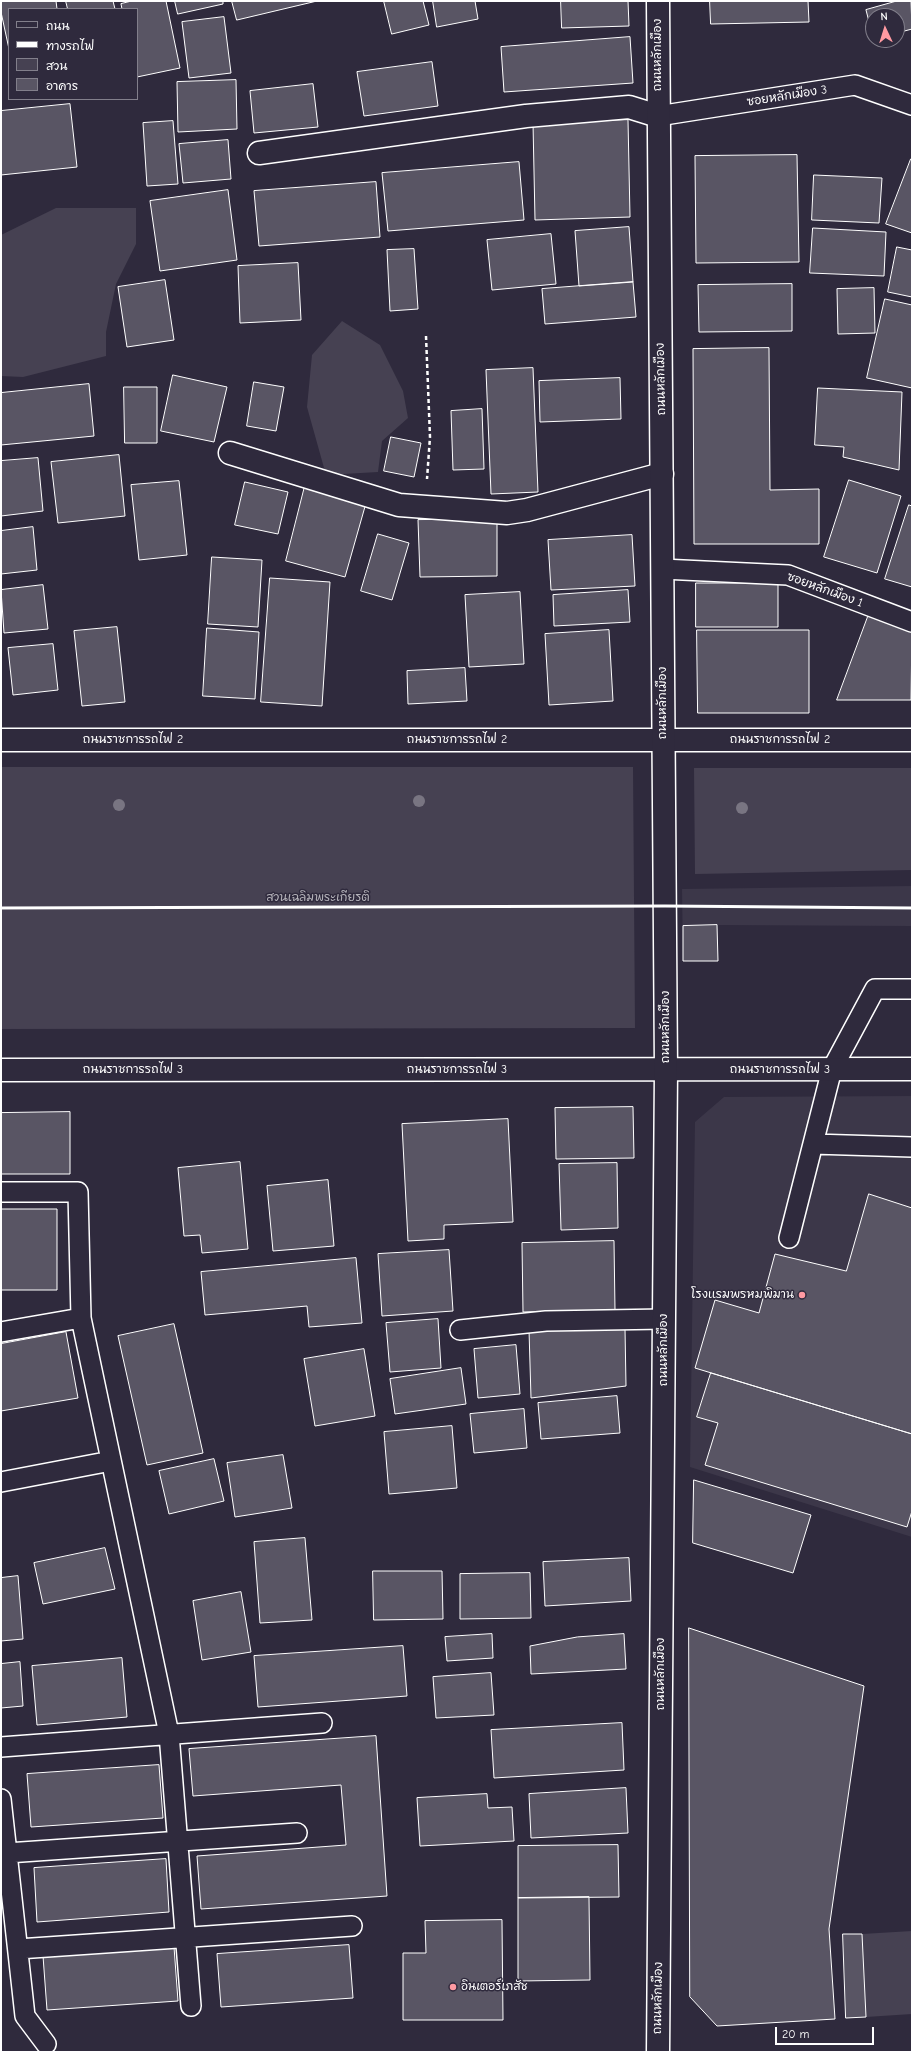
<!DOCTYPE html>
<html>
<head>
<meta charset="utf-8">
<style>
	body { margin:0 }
	#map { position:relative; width:913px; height:2053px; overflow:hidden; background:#2f2a3d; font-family:"Comic Neue","Playpen Sans Thai",sans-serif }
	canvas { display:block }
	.frame { position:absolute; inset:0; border:2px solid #fff; pointer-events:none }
	.legend { position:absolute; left:8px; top:8px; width:130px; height:92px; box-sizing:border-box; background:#2f2a3d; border:1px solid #827f8b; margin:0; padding:5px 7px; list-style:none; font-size:12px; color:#fff }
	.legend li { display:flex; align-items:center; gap:8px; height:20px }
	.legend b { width:20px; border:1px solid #827f8b }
	.north { position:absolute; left:865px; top:8px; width:40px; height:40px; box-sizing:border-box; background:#2f2a3d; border:1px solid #827f8b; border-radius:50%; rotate:356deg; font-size:11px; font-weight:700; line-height:16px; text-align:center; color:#fff }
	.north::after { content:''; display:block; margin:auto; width:14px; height:18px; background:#ff9aa2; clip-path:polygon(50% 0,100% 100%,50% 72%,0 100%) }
	.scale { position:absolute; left:775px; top:2027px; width:99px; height:18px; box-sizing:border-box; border:2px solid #fff; border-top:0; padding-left:5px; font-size:12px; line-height:14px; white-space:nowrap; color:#fff; -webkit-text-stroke:3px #2f2a3d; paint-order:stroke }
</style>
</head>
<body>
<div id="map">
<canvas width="913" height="2053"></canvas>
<div class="frame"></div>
<ul class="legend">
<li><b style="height:5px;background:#2f2a3d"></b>ถนน</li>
<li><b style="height:5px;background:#fff"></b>ทางรถไฟ</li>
<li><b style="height:11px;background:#464152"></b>สวน</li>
<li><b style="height:11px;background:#595564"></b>อาคาร</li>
</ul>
<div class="north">N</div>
<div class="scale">20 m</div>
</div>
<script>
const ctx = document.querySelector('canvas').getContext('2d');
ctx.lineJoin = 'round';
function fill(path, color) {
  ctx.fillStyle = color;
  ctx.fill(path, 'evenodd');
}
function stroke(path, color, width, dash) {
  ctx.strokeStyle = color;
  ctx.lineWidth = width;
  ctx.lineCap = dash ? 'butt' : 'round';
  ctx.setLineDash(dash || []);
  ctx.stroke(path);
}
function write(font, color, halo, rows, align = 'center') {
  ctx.font = font + ' "Comic Neue","Playpen Sans Thai",sans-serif';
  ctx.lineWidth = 3;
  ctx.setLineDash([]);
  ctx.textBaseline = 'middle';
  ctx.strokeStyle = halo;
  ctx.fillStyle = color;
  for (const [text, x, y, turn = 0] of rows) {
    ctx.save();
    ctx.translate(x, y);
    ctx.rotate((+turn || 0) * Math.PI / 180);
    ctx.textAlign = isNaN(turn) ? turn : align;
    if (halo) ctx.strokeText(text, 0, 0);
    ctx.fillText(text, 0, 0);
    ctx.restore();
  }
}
fill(new Path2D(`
	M912,886V926L717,925L718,961H683L682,889Z
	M912,1096V1537L690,1467L695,1122L724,1097Z`), '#3c3749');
fill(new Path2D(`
	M56,208H136V244L116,284L106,332V356L23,377L1,376V235Z
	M342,321L380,345L403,391L408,418L382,441L378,472L326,475L307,407L312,355Z
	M1,767H633L635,1028L1,1029Z
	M694,768H912V870L695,874Z
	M912,1931V2014L866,2017L862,1934Z`), '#464152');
const building = new Path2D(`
	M1,1H56L57,9H9V49L1,12Z
	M66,1H113L115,9H68Z
	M132,1H166L180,68L137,77V9H122L121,4Z
	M175,1H223V4L178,14Z
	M232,1H317L237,20Z
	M384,1H423L429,25L392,34Z
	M433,1H475L478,19L437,27Z
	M561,1H628L629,26L562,28Z
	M710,1H808L809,22L711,24Z
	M897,1H911L912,29L897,33V16H873V37L866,10Z
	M224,17L231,73L189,78L182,22Z
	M630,37L633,83L504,92L501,47Z
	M432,62L438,106L364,116L357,72Z
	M236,80L237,129L178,132L177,82Z
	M313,84L318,127L254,133L250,91Z
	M70,104L77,167L1,175V111Z
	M628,120L630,217L535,220L533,123Z
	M173,121L178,184L147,186L143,123Z
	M228,140L231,179L183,183L179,144Z
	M797,155L799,262L696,263L695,156Z
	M911,159H912V233L886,224Z
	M519,162L524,220L388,231L382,173Z
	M814,175L882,178L879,223L812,220Z
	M376,182L380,237L259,246L254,191Z
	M228,190L237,260L160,271L150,201Z
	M629,227L633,282L579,286L575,231Z
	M813,228L886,232L884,276L810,273Z
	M551,234L556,284L492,290L487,240Z
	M897,247L912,250V297L888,292Z
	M414,249L418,309L390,311L387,250Z
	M298,263L301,320L240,323L238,266Z
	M165,280L174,340L127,347L118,287Z
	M633,282L636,317L545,324L542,289Z
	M792,284V331L699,332L698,285Z
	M874,288L875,333L838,334L837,289Z
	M885,299L912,305V388L867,378Z
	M769,348L770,490L819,489V544H694L693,349Z
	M533,368L538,492L491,494L486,370Z
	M173,375L227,387L214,442L161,431Z
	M620,378L621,419L540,422L539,381Z
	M254,382L284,387L276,431L247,426Z
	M89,384L94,436L1,445V393Z
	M124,387H157V443H125Z
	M818,388L902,392L899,470L843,457L844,447L815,445Z
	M482,409L484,469L453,470L451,411Z
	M391,437L421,443L414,477L384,471Z
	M119,455L125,516L58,523L51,462Z
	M38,458L43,511L1,516V461Z
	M849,480L901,496L877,573L824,557Z
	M179,481L187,555L139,560L131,485Z
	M245,482L288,492L278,534L235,525Z
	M305,486L366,503L345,577L286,561Z
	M909,505L912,506V587L885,579Z
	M497,519V576L420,577L418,520Z
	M33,527L37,570L1,574V531Z
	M378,534L409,543L392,600L361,591Z
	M632,535L635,586L551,590L548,540Z
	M212,557L262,560L258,627L208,624Z
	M270,578L330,582L322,706L261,702Z
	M696,583H778V627H696Z
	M43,585L48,629L4,633L1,590Z
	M628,590L630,622L554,626L553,595Z
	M520,592L524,664L469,667L465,595Z
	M869,614L912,630L911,700H837Z
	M117,627L125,702L82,706L74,631Z
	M207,628L259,632L255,699L203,696Z
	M609,630L613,701L549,705L545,634Z
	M697,630H809V713H698Z
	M53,644L58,690L13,695L8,648Z
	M465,668L467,701L408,704L407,671Z
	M717,925L718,961H683V926Z
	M633,1107L634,1158L556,1159L555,1108Z
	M70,1112V1174H1V1113Z
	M508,1119L513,1222L444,1225V1239L408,1241L402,1124Z
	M240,1162L248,1249L202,1253L200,1235L184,1236L178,1168Z
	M617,1163L618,1228L561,1230L559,1164Z
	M328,1180L334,1246L273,1251L267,1186Z
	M869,1194L912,1208V1434L695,1368L715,1300L759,1313L775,1254L846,1271Z
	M1,1209H57V1290H1Z
	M614,1241L615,1310L523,1312L522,1243Z
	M449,1250L453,1311L382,1316L378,1254Z
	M356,1258L362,1323L309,1327L307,1306L205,1315L201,1272Z
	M438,1319L441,1368L390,1372L386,1323Z
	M174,1324L203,1453L147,1465L118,1336Z
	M625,1328L626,1386L531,1398L529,1330Z
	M66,1332L78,1398L1,1411V1344Z
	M516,1345L520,1394L478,1398L474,1349Z
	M364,1349L375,1416L315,1426L304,1359Z
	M461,1368L466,1404L395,1414L390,1379Z
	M711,1373L912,1434V1511L907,1527L705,1465L718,1423L697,1417Z
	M617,1396L620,1433L541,1439L538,1403Z
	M524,1409L527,1448L474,1453L470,1414Z
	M452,1426L457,1488L389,1494L384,1432Z
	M283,1455L292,1508L235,1517L227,1463Z
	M214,1459L224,1501L169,1514L159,1471Z
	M694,1480L811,1515L793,1573L693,1543Z
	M305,1538L312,1620L260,1623L254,1542Z
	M105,1548L115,1589L43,1604L34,1563Z
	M629,1558L631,1601L545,1606L543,1562Z
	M373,1571H442L443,1619L374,1620Z
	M530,1573L531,1618L460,1619V1574Z
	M18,1576L23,1639L1,1641V1578Z
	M241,1592L251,1652L202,1660L193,1601Z
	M689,1628L864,1686L829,1929L835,2019L717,2026L690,1997Z
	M492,1634L493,1658L447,1661L445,1637Z
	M624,1634L626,1669L531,1674L530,1646L577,1637Z
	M403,1646L407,1696L258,1707L254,1656Z
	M122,1658L127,1717L37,1725L32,1666Z
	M20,1662L23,1706L1,1708V1664Z
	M491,1673L494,1715L436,1718L433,1677Z
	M622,1723L624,1770L494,1778L491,1730Z
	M376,1736L387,1896L201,1909L197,1856L346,1845L341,1785L193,1796L189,1749Z
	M159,1765L163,1818L31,1827L27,1774Z
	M626,1788L628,1833L531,1838L529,1794Z
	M487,1794L488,1808L512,1807L514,1841L420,1846L417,1798Z
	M618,1845L619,1897L518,1898V1846Z
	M166,1859L169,1912L37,1922L34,1868Z
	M589,1897L590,1980L518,1981V1898Z
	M502,1920L503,2020H403V1953H426L425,1921Z
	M843,1934H862L866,2017L846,2018Z
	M349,1945L353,1998L221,2007L217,1954Z
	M174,1947L178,2001L47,2010L43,1956Z`);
fill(building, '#595564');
stroke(building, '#fff', 1);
const lane = new Path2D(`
	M658,116L855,85L912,105
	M662,569L788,575L912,622
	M813,1144L912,1147
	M1,1192H78L81,1318L169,1734L191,2006
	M789,1238L832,1069L875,989H912
	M460,1330L546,1321L664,1319
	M1,1332L81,1318
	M1,1482L111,1461
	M1,1747L322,1723
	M1,1799L25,2016L46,2044
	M7,1853L297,1833
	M18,1949L352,1926`);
const street = new Path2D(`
	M259,153L526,116L629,107L658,116
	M230,453L399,505L507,513L527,510L662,474
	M1,740H912
	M1,1070L912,1069`);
const secondary = new Path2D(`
	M658,1L666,1070L658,2052`);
stroke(lane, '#fff', 22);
stroke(street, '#fff', 25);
stroke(secondary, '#fff', 25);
stroke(new Path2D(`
	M426,336L430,437L427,479`), '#fff', 2.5, [4, 3]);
stroke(lane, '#2f2a3d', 19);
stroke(street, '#2f2a3d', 22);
stroke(secondary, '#2f2a3d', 22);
stroke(new Path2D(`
	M1,908L665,906L912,908`), '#fff', 3);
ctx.fillStyle = '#797582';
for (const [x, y] of [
	[419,801],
	[119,805],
	[742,808]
]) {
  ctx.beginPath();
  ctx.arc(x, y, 6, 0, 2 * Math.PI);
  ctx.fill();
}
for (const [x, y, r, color] of [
	[802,1295,4,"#ff9aa2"],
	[453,1987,4,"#ff9aa2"]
]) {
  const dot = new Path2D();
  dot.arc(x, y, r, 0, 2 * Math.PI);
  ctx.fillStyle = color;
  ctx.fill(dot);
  stroke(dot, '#2f2a3d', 1.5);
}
write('12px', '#fff', '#2f2a3d', [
	["ถนนหลักเมือง",658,55,-90],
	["ซอยหลักเมือง 3",787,96,-9],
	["ถนนหลักเมือง",661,379,-91],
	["ซอยหลักเมือง 1",825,590,20],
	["ถนนหลักเมือง",663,703,-90],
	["ถนนราชการรถไฟ 2",133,740],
	["ถนนราชการรถไฟ 2",457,740],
	["ถนนราชการรถไฟ 2",780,740],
	["ถนนหลักเมือง",666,1027,-90],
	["ถนนราชการรถไฟ 3",133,1070],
	["ถนนราชการรถไฟ 3",457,1070],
	["ถนนราชการรถไฟ 3",780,1070],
	["ถนนหลักเมือง",664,1350,-90],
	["ถนนหลักเมือง",661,1674,-90],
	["ถนนหลักเมือง",658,1998,-89]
]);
write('12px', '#b5b3ba', '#2f2a3d', [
	["สวนเฉลิมพระเกียรติ",318,898]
]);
write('12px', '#fff', '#2f2a3d', [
	["โรงแรมพรหมพิมาน",794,1295],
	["อินเตอร์เภสัช",461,1987,"left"]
], 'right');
</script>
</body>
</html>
